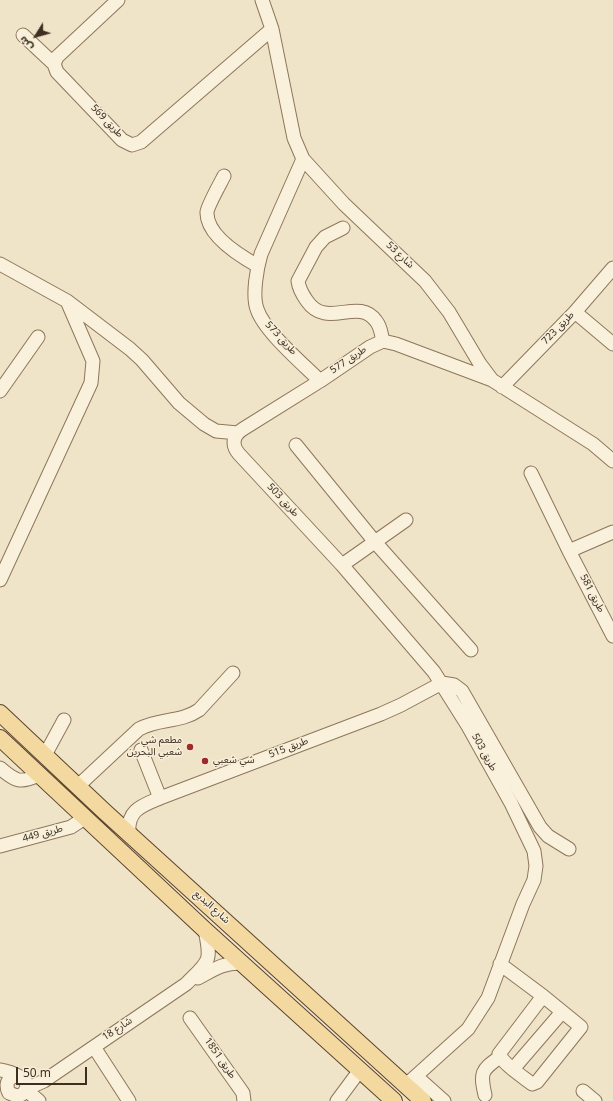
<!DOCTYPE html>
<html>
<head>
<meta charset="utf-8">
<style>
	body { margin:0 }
	#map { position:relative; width:613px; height:1101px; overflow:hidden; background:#f0e4c8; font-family:Georgia,"Noto Sans Arabic",serif }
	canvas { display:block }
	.north { position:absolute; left:16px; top:16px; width:40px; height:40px; -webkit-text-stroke:3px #f7eed8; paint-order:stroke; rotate:233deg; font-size:11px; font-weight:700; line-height:16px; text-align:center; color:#3d2e20 }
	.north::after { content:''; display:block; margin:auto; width:14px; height:18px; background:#3d2e20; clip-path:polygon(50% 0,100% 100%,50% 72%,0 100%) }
	.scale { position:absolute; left:16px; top:1067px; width:71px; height:18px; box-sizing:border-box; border:2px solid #3d2e20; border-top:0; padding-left:5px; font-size:12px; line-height:14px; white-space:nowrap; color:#3d2e20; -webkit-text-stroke:3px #f7eed8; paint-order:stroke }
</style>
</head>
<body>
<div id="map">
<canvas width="613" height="1101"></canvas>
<div class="north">ش</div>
<div class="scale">50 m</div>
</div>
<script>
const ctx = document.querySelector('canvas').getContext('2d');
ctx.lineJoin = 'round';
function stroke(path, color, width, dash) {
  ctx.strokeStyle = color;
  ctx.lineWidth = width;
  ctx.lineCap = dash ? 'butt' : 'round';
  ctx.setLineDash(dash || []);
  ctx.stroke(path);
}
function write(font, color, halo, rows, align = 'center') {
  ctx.font = font + ' Georgia,"Noto Sans Arabic",serif';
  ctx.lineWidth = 3;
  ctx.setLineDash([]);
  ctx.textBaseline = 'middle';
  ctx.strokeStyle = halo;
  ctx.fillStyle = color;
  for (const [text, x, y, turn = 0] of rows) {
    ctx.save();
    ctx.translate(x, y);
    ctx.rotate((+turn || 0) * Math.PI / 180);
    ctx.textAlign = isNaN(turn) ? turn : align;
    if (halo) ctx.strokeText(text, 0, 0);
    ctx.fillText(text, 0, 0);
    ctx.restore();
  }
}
const minor = new Path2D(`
	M118,0L57,57L54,64L57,72L122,140L132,145L141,142L272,29
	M262,0L272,29L294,138L303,159L344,204L425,281L449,312L480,364L492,380L593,444L613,461
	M23,35L54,64
	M303,159L261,254C257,268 252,295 257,309C264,331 302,363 320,381
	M224,176C220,184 208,205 207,212C206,235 240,256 258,266
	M343,228L325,237L316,247L298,281C299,289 302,294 307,301C327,330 358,296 376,321C381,327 381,334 383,341
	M0,264L67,301L130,349L142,360L179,403L204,424L216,431L238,433
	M575,312L613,344
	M502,387L575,312L613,268
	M0,391L38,337
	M296,445L375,542L471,650
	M531,473L569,551L613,636
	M569,551L613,532
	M342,565L406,520
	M0,580L91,383L93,361L67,301
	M442,683L454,685L462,691L540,827L548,836L569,849
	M141,750L160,798
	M45,755L64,720
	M0,768C15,781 20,784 39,775
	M78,786L139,729C158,718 180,723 199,710L233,673
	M129,834C127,810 141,806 160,798L381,714L401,705L442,683
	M0,846L71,827L80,821L84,817
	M500,964L543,996L581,1027L537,1082L532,1084C522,1076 504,1065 499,1054L543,996
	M198,978C213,970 224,962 242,963
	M190,1018L243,1093L244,1101
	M94,1047L129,1101
	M513,1069L562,1012
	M0,1070C7,1071 15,1074 22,1078C31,1083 26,1095 17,1096L9,1093C5,1085 7,1077 17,1076
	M416,1076L444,1101
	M406,1085L468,1029L488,998L523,904L534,880L536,866L534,851L511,803L468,726L434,672L342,565L239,454C231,445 233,435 243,429L320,381L370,347L383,341L396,344L492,380
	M27,1087L35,1085L44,1081L186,984C209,961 212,963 205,930
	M26,1090L39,1101
	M583,1091L595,1101
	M485,1095C480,1073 481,1070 500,1057
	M337,1101L360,1070`);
const major = new Path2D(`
	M0,713L105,812L423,1101
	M0,738L205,930L394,1101`);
stroke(minor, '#8d765c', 15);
stroke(major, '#5b4430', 18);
stroke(minor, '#faf1dc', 13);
stroke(major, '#f3d9a0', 16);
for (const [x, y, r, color] of [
	[190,747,4,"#9e2a2b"],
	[205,761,4,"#9e2a2b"]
]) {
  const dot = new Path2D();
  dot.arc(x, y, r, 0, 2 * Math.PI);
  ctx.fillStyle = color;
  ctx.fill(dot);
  stroke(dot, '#f7eed8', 1.5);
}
write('10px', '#3d2e20', '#f7eed8', [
	["طريق 569",106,122,46],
	["شارع 53",399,256,43],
	["طريق 723",559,329,-46],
	["طريق 573",280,339,47],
	["طريق 577",349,361,-34],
	["طريق 503",282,501,47],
	["طريق 581",591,594,62],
	["طريق 515",289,749,-21],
	["طريق 503",483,753,61],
	["طريق 449",43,835,-15],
	["شارع البديع",211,908,42],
	["شارع 18",118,1030,-34],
	["طريق 1851",219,1059,55]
]);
write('10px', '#3d2e20', '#f7eed8', [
	["مطعم شي",182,741],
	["شعبي البحرين",182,753],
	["شي شعبي",213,761,"left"]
], 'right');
</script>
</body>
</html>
